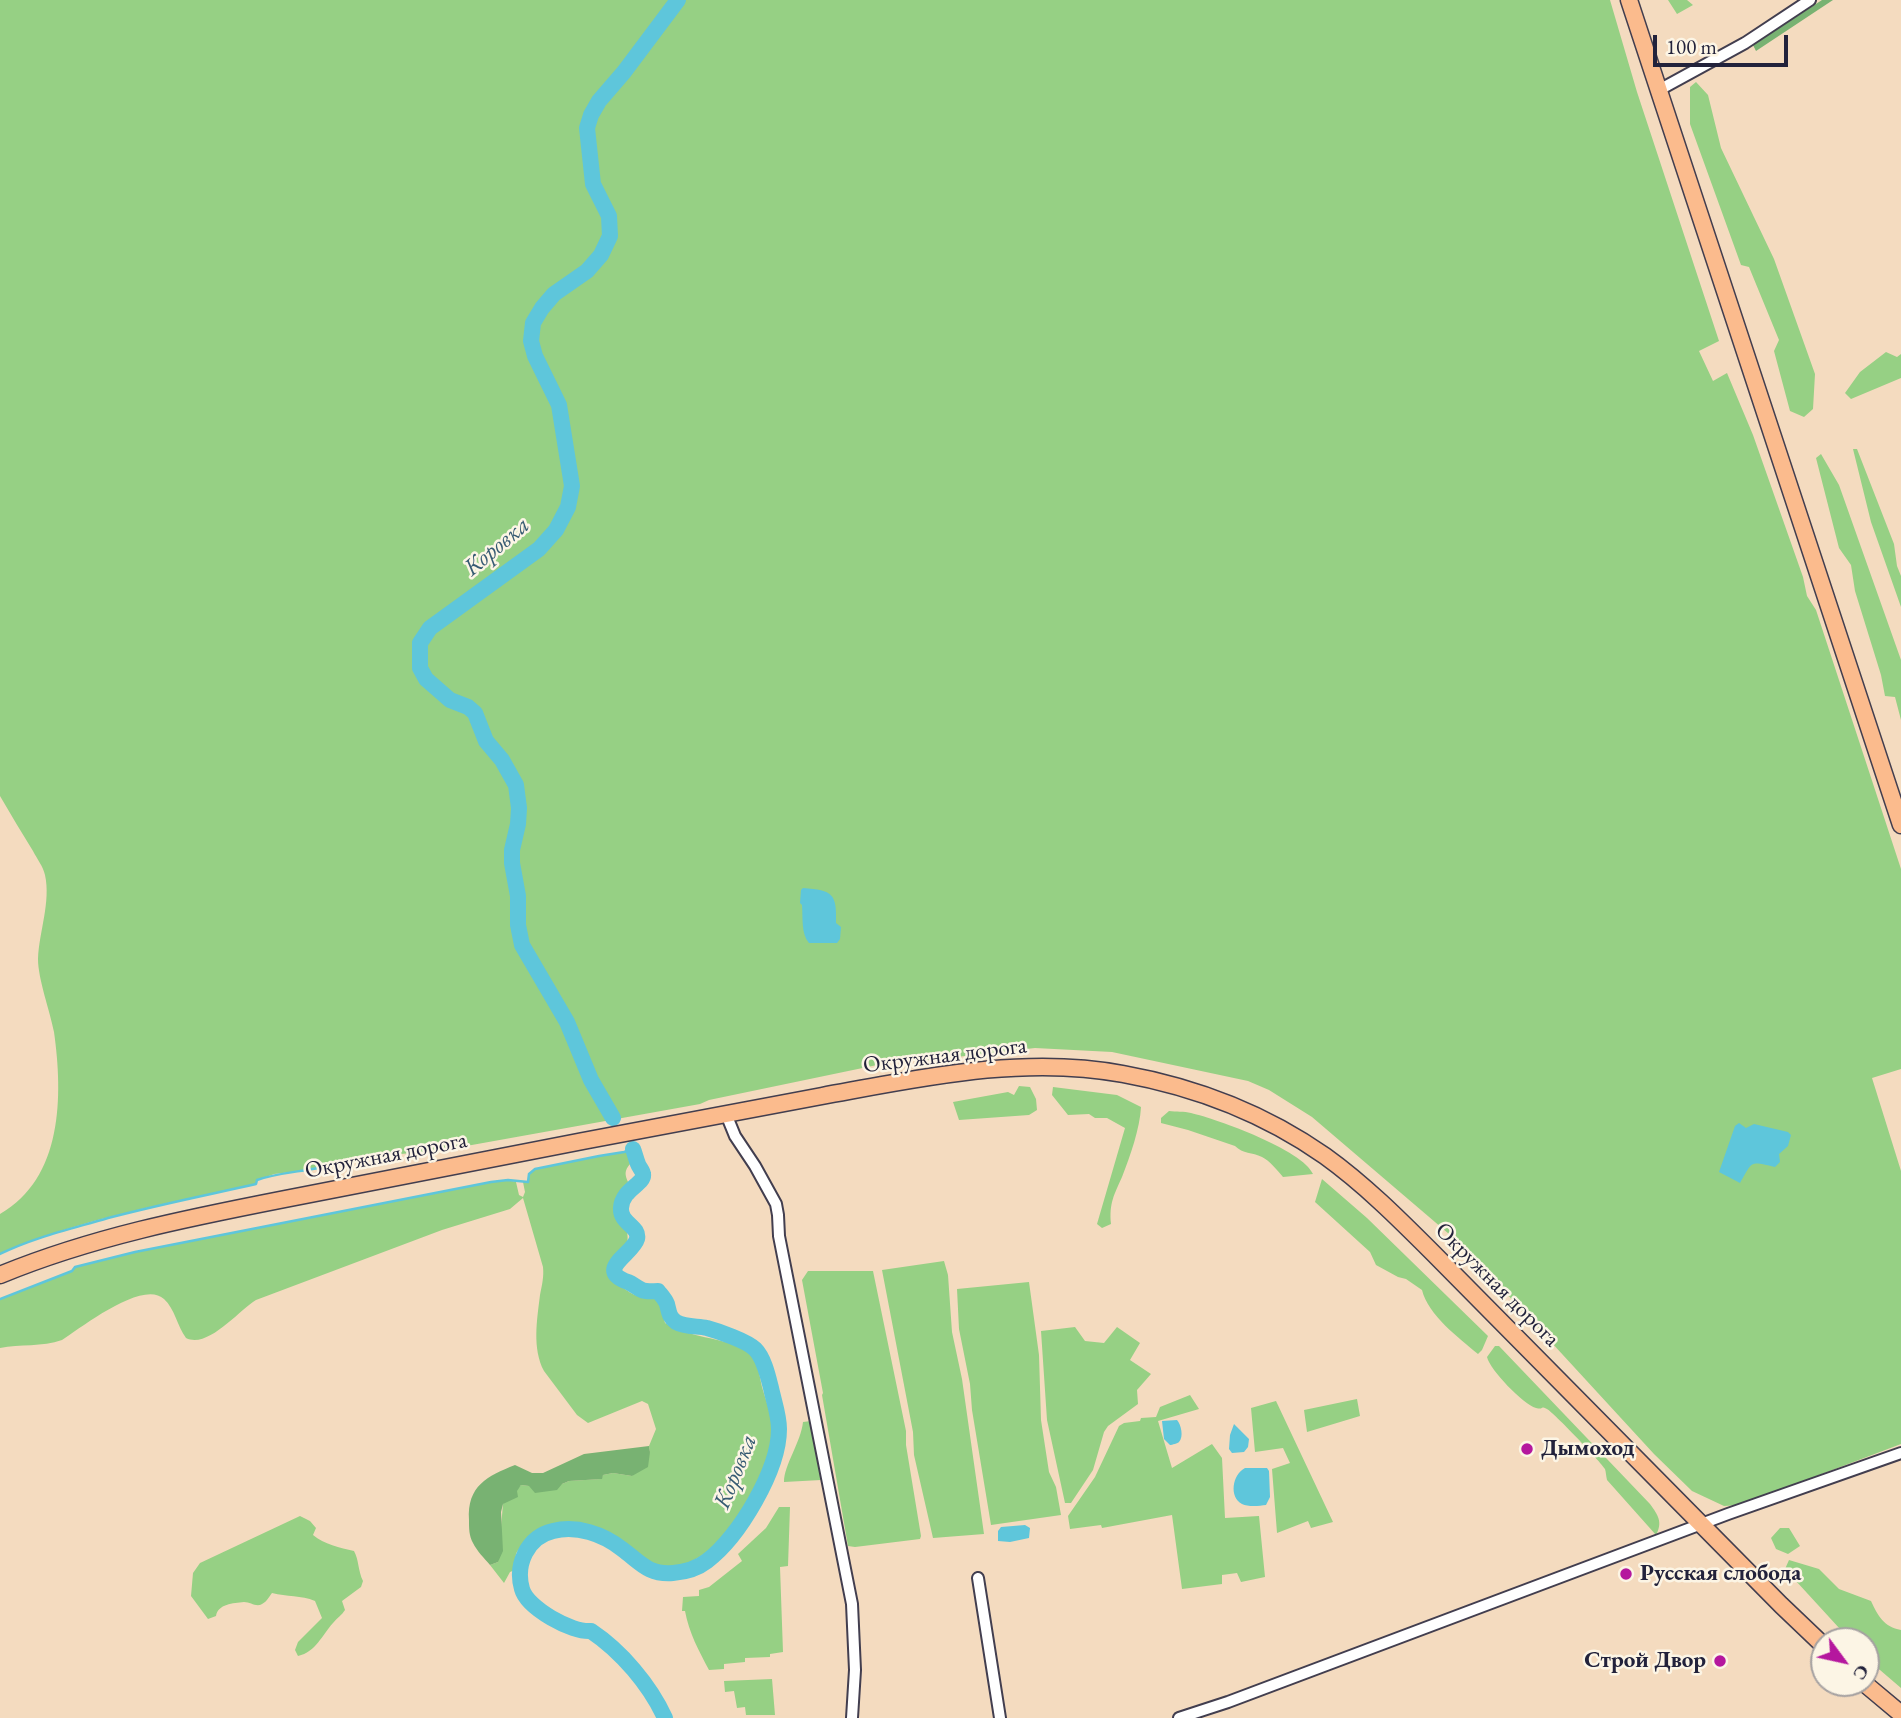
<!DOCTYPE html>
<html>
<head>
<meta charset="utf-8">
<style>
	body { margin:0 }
	#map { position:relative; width:1901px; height:1718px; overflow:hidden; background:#f4dbbf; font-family:"EB Garamond",serif }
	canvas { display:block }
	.north { position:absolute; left:1810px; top:1627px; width:70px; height:70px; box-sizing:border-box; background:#fcf5e5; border:2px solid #a5a1a1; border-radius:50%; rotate:123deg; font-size:19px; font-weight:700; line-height:28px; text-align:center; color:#22223b }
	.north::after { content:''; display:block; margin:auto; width:24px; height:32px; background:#b5179e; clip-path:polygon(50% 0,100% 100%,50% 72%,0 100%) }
	.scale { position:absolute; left:1653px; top:35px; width:135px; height:32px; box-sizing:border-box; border:4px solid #22223b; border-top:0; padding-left:9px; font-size:21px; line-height:24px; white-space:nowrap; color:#22223b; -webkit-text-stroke:5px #fcf5e5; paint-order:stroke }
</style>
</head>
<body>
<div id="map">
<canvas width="1901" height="1718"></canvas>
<div class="north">С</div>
<div class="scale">100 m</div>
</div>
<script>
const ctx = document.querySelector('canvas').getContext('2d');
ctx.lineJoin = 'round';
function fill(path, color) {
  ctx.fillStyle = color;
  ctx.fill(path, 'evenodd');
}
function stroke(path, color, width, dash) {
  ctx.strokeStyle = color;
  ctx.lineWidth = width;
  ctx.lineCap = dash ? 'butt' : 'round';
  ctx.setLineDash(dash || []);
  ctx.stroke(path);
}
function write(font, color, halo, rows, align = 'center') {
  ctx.font = font + ' "EB Garamond",serif';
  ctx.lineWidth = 5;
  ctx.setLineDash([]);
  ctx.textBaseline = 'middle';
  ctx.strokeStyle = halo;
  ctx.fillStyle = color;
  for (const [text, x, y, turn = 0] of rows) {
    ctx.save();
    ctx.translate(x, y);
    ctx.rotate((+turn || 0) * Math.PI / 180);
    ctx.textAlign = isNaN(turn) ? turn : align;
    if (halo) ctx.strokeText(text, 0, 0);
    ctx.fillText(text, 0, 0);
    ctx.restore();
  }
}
fill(new Path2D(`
	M0,0H1610L1637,92L1719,341L1699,351L1713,381L1727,373L1753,435L1803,577L1807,596L1816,610L1901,869V1069L1872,1078L1901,1171V1444L1740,1505L1724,1506L1692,1491L1654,1454L1483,1268L1449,1234L1312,1117L1269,1090L1248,1081L1112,1052L1035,1048L930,1060H901L709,1100L700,1104L444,1150L358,1158L318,1169L274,1174L258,1180L256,1184C170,1203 81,1218 0,1254V1214C63,1178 63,1096 54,1032C50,1011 38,979 38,959C39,932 51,902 45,875C43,866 37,859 33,851C22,833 11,815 0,796Z
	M1668,0H1687L1693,5L1677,14Z
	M1696,82L1708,95L1721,148L1774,259L1815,374L1813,409L1804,417L1790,411L1774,351L1779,340L1749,267L1741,265L1690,124V87Z
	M1886,352L1897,357L1901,354V378L1851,399L1845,393L1860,372Z
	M1853,449H1857L1894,544L1897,566L1901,576V607L1871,522Z
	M1821,454L1839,485L1901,660V720L1895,697L1885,696L1881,675L1855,591L1851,565L1839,548L1816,458Z
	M1019,1086L1030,1087L1036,1099L1037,1110L1029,1115L959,1120L953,1102L1008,1092L1014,1095Z
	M1053,1087L1117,1095L1141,1107C1140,1128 1130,1157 1122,1177C1114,1195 1109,1203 1111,1224L1102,1228L1097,1224L1125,1128L1107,1118H1095L1089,1114L1068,1115L1052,1095Z
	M1169,1111C1176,1112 1184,1111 1191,1113C1217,1119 1303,1150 1313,1174L1283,1177C1277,1170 1270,1161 1262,1157C1252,1152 1243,1154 1235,1146L1188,1130L1161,1123V1118Z
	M633,1149V1156L629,1160L630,1164C624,1171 625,1175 628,1182L627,1188L614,1212L620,1225L627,1232C630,1247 622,1253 610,1261L609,1271C617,1285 635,1301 653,1297L660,1303L665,1323C690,1338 720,1337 745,1349C751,1352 753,1356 755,1361C759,1369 760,1378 762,1387C767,1405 776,1424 773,1443C771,1458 764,1470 758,1483C740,1519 717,1556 676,1567C667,1570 676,1570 666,1570C645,1569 642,1560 627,1547C604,1527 573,1517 544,1530C536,1534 519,1546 516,1554C515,1559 516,1565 515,1570L510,1572L504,1583L490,1565L498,1562L503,1504L521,1485L529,1486L562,1484L569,1481L601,1479L603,1475L613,1473L632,1476L650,1452L649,1446L656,1429L648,1404L642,1401L588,1423L577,1415L544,1371C532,1348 537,1320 540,1295C542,1285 544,1277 543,1267L523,1198L510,1209L442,1230L256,1300C238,1311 208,1349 186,1338C177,1326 175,1309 164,1299C143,1279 82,1327 62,1340C42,1347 20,1344 0,1348V1299L72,1271L75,1267L135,1252L491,1182L508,1180L516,1182L519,1195L523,1197L525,1192L523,1182H528L529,1174L535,1169L599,1156L624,1152Z
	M1322,1179L1367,1218L1488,1336L1482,1350L1478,1354C1459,1338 1428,1315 1422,1290L1406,1279L1398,1277L1376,1265L1370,1252L1315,1202Z
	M944,1261L948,1275L952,1332L962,1379L984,1534L933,1538L914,1455L913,1432L882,1270Z
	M808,1271H873L906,1431V1445L921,1536L920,1539L855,1547L848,1546L822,1395L823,1393L802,1280Z
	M1029,1282L1039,1355L1041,1420L1049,1472L1056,1487L1061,1515L991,1525L972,1410L970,1384L959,1329L957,1289Z
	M1075,1327L1085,1341L1104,1343L1117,1327L1140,1343L1130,1360L1151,1374L1137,1390L1138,1404L1108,1426L1104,1432L1093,1470L1071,1503H1065L1047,1420L1041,1331Z
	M1495,1346H1499L1650,1504C1658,1515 1663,1522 1656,1535L1607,1480C1606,1476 1606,1472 1605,1469C1601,1462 1553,1412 1547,1409C1539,1405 1545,1410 1536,1408C1523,1404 1490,1370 1487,1357Z
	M1190,1395L1199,1409L1158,1421L1172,1468L1212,1444L1222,1458L1225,1518L1259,1516L1265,1577L1241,1582L1237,1573L1222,1575V1584L1182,1589L1172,1515L1102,1528L1101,1525L1070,1529L1068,1516L1095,1477L1119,1426L1124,1423L1140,1421L1141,1418L1156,1417L1160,1407Z
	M1357,1399L1360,1416L1307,1432L1304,1410Z
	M1276,1401L1333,1522L1311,1528L1308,1521L1277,1533L1272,1469L1290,1463L1283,1448L1255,1452L1251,1408Z
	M811,1421L821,1480L784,1482C784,1465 801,1442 803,1422Z
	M779,1507H790L788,1566L780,1567L783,1652L770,1654V1657L745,1658V1662L724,1664V1669L709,1670C699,1651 689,1633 685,1611H682L683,1597L699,1596V1590L709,1587L742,1561L738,1554L766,1528Z
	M300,1516L310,1521L316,1528L313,1535C324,1544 340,1548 354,1551C359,1560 358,1571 363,1581L361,1587L342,1601L345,1610C342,1615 337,1618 333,1623C322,1635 316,1652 298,1656L295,1650L298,1642L322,1618L315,1601C301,1595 287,1597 272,1593C269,1597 266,1603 260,1605C254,1606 250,1602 244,1602C233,1603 218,1604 216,1616L208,1619L191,1596L193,1573L200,1563Z
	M1780,1528H1789L1800,1546L1788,1554L1776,1549L1771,1538Z
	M1789,1560L1819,1569L1839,1589L1871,1601C1878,1616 1884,1627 1901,1630V1688L1866,1658V1641H1851L1785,1569Z
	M772,1679L775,1715H746L745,1707L737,1708L734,1691L725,1692L724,1681Z`), '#96d084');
fill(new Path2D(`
	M1822,0H1833L1756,51L1753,45Z
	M649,1446L650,1452L648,1467L632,1476L613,1473L603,1475L602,1479L569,1481L562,1484L557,1490L535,1493L529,1486L521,1485L517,1491L518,1497L503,1504L501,1512L503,1551L498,1562L490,1565C484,1558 477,1551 473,1543C469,1536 469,1528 469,1520C467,1486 487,1476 515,1465L532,1473H543L584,1454Z`), '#78b272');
fill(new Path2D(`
	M803,888C833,890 837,894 836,923L841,927L840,939L837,943H809C801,934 803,918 802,905L800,903L801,890Z
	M1739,1123L1746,1128L1754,1124L1788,1132L1791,1135L1788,1146L1779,1154L1780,1162L1775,1167C1749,1161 1753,1161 1740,1183L1719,1172L1735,1126Z
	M1177,1420C1181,1424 1184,1437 1179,1442C1178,1443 1172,1445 1170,1445L1164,1439L1162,1421Z
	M1234,1424L1249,1439L1248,1447L1244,1452L1232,1453L1229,1449L1230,1435Z
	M1245,1468H1267L1269,1471L1270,1497L1266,1505C1259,1506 1248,1507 1242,1504C1229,1497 1232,1475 1245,1468Z
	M1025,1525L1030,1528L1029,1538L1010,1542L998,1541V1531L1001,1527Z`), '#5ec6db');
stroke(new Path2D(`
	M0,1254C35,1237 71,1229 108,1218C157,1205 207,1195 256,1184L257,1180C277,1173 298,1172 318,1168C343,1164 365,1156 390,1156
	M0,1299L72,1271L75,1267L135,1252L491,1182L508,1180L528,1182L529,1174L535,1169L599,1156L624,1152L633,1149`), '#5ec6db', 2.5);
stroke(new Path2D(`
	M613,1118L591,1080L567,1022L522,945L518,925V896L512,863V850L518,824L519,808L516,785L502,760L486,741L475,713L468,707L450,700L426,679L420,668V643L430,628L539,549L556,530L568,507L572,486L559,405L535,356L531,341L533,323L542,308L554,294L587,271L601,255L610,236L609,216L593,184L587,128L591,115L599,101L624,72L678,0
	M633,1149C635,1154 636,1159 638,1164C639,1167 643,1171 643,1174C645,1184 622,1189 621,1208C620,1224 640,1226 637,1239C633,1254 594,1270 628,1282C633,1284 637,1288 642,1290C646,1292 653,1291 658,1291C661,1295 665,1299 667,1304C669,1312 669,1317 676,1322C685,1327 697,1326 707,1328C718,1331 747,1341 755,1349C764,1358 768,1376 771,1388C774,1402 779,1415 779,1429C779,1470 739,1537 707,1561C698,1568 685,1572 673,1573C648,1575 640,1562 622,1549C603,1534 577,1525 553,1531C527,1537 515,1565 522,1589C527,1608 572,1633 591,1631C621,1651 650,1685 665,1718`), '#5ec6db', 16);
const street = new Path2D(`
	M1659,90L1745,43L1810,0
	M726,1114L735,1136L755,1166L776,1204L778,1215L779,1236L852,1604L855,1670L852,1718
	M978,1578L1000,1718
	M1179,1718L1228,1702L1728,1514L1901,1453`);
const primary = new Path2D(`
	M1629,0L1901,825
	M0,1275C92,1237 188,1218 285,1199C385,1179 484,1160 583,1141C663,1126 743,1111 822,1096C921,1078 1023,1055 1123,1074C1195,1087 1265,1114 1325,1156C1364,1184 1399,1219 1433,1253L1781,1605L1824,1646
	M1864,1683L1901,1714`);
stroke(street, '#423e4f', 14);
stroke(primary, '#423e4f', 19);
stroke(street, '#fff', 10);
stroke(primary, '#fbbb8d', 16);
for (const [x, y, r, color] of [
	[1527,1449,7,"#b5179e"],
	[1626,1574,7,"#b5179e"],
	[1720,1661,7,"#b5179e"]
]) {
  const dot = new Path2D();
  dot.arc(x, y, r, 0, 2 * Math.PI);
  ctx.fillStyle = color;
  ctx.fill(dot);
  stroke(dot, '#fcf5e5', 2.5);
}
write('23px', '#22223b', '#fcf5e5', [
	["Окружная дорога",945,1056,-7],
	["Окружная дорога",386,1156,-11],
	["Окружная дорога",1497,1285,45]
]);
write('bold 23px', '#22223b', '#fcf5e5', [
	["Дымоход",1541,1449],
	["Русская слобода",1640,1574],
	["Строй Двор",1706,1661,"right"]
], 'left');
write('italic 24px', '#375b73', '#fcf5e5', [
	["Коровка",497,547,-40],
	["Коровка",736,1472,-68]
]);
</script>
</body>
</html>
